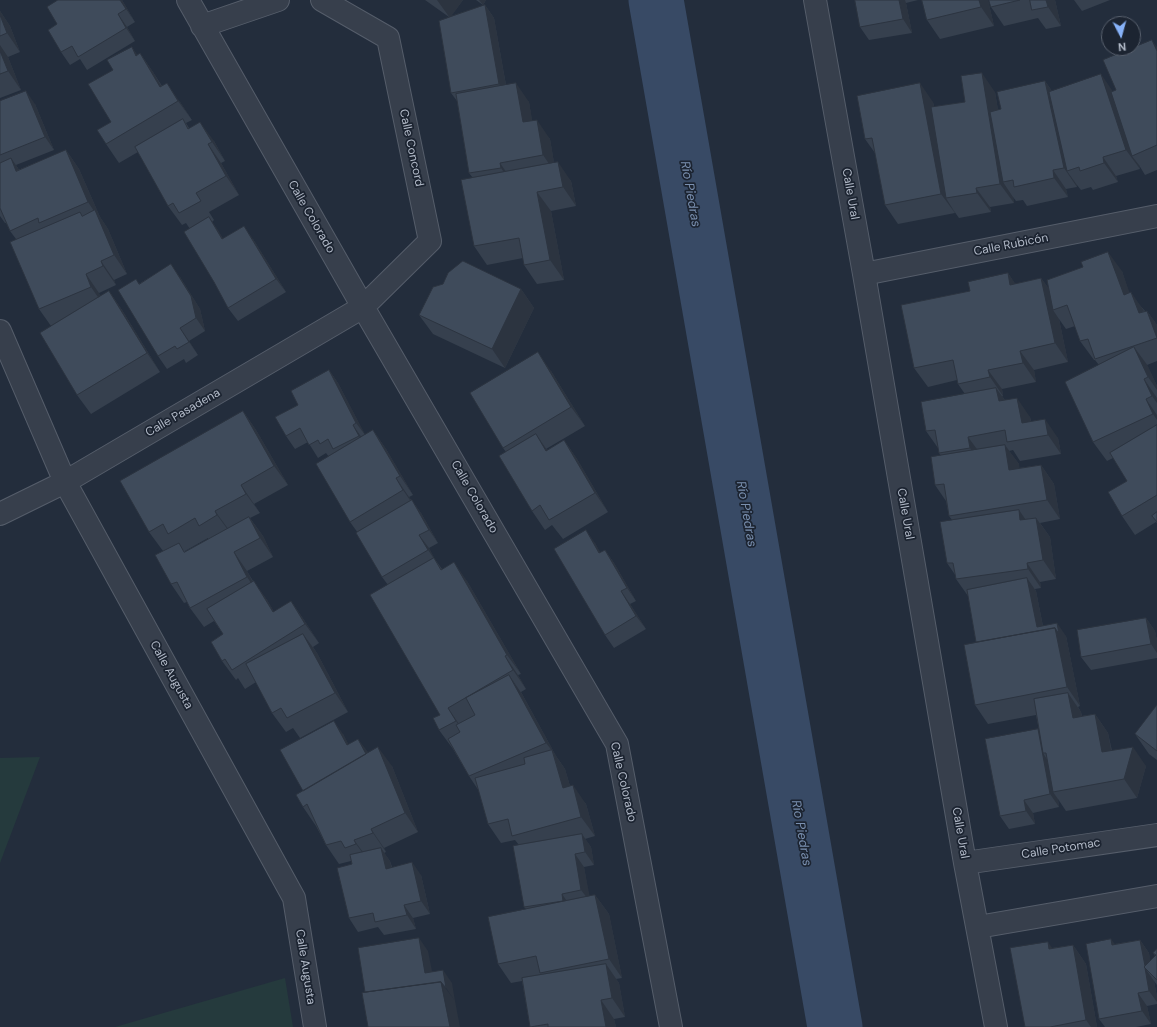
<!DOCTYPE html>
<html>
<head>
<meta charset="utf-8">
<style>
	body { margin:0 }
	#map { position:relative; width:1157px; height:1027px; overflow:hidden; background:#232d3c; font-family:"DM Sans",sans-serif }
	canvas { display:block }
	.north { position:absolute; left:1101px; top:16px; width:40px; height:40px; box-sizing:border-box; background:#1c2431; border:1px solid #58606d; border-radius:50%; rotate:174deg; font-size:11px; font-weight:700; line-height:16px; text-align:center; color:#b2bac8 }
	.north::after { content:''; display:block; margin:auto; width:14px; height:18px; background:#87b2f8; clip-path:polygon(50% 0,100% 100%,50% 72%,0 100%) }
</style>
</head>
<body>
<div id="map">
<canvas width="1157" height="1027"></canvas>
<div class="north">N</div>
</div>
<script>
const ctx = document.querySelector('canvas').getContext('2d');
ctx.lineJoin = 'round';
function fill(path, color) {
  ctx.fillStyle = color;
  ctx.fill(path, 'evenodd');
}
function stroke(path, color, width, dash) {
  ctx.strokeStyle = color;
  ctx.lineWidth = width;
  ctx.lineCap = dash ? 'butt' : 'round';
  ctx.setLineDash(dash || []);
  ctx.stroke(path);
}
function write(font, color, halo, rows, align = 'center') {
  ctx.font = font + ' "DM Sans",sans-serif';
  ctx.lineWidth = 3.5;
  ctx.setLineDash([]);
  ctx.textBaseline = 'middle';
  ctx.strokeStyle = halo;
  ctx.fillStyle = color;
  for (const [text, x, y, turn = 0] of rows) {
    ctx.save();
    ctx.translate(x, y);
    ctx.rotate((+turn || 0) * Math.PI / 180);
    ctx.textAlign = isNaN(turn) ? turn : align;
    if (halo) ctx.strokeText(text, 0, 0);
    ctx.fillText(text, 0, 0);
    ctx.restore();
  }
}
fill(new Path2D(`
	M40,757L0,863V758Z
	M285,978L293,1027H115Z`), '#253a3d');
stroke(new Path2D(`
	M656,0L835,1027`), '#384a65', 55);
const minor = new Path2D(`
	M188,0L363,307L617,744L671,1027
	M815,0L864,274L965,863L996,1027
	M202,26L278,0
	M864,274L1157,216
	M0,331L65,482L294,898L315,1027
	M0,514L65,482L363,307L430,241L388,38L322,0
	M965,863L1157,835
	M978,927L1157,896`);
stroke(minor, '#555d6a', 24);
stroke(minor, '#373f4c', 22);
fill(new Path2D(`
	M58,0H122L135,22L127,27L135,41L87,70L80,59L70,65L61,52L57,24Z
	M425,0H463L451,16L485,5L494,18L506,85L529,102L532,121L550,139L554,163L571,181L576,206L551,211L564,280L537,284L524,265L523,258L487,265L474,246L473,178L469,173L457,101L451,93L449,17Z
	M476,0H486L483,5Z
	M855,0H918L906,3L912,33L869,40L860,27Z
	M922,0H988L994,26L940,39L927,20Z
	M989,0H1055L1061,26L1046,29L1038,18L1004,26L991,7Z
	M1074,0H1110L1082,11Z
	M0,11L10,26L20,52L8,57L21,90L0,98Z
	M1157,47V170L1145,175L1139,165L1140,169L1116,176L1118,182L1093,190L1091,187L1081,190L1077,185V187L1066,189L1068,197L1027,206L1023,200L1016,201L1013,197L1014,203L990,207L991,212L959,218L954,211L955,213L898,224L885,205L875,153L865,139L933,102L934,107L965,102L995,92L998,110L1001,109L1045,81L1052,91H1113L1116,90Z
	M140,53L153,72L162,86L180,102L192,120L186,123L189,128L214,141L225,161L221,163L239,195L209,212L214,220L212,222L223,239H253L286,292L238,321L228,308L190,229L186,223L182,225L168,206L138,152L119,163L106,144L111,122L137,55Z
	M0,101L35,104L54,150L16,165L19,170L66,150L79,169L100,217L108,229L127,274L114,280L116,285L99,293L100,296L109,291L122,310L160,372L91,414L77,395L51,326L39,309L16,239L10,231L6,223H5L0,216Z
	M1122,271L1129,293L1145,311H1147L1157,325V361L1147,365L1157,386V523L1156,522L1135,535L1122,516L1127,481L1113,458L1107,461L1093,442L1099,365L1095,360H1094L1080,341L1075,326L1066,329L1059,319L1068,362L1034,370L1036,382L1002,389L1003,396H1002L1005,400L1030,417L1031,421L1058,438L1061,454L1020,461L1013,450L1009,451L1019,464V468L1041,465L1054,484L1060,519L1040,523L1050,537L1056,579L1040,582L1041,588L1035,589L1036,591L1043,626L1066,636L1080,706L1078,707L1081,712L1082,716L1095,714L1108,733L1112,751L1146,766L1137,798L1066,811L1058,799L1059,807L1033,813L1035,824L1009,829L1000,816L1038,729L1039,730L1036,715L988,724L975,705L976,642L968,596L956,579V576L947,563L952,520L949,516L946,501L935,485L941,456L939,453L938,448L926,431L965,394L958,384L957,380L928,387L914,368L970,291L1008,273L1015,284L1041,278L1049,289Z
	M180,277L200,309L205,331L189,341L198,355L186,363L184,359L167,369L158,356L139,284Z
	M521,289L534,308L505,368L433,334L419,315Z
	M329,370L338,383L365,435L373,430L386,449L413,495L409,497L421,513L438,543L429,548L434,558L442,569L467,581L521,674L518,675L526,689L521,692L556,756L565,769L570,786L586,804L595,836L585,839L591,847L594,865L584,867L589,896L595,895L609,914L622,978L616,979L619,983L625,1017L614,1019L616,1027H530L522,981L511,983L498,964L526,909L524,907L519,845L515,840L501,843L488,824L479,791L469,776L453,749L439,730L440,715L388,585L382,577L358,533L350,522L329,457L326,453L318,458L308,442L295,449L286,436L298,405Z
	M551,371L585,426L546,449L547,450L564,440L577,459L608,512L563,539L552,525L545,530L532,511L506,452L503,448Z
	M243,411L256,430L288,485L254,504L260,513L250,518L263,536L273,557L247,571L253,581L267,600L274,612L291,601L304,620L319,643L313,647L317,653L348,712L300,738L293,728L286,732L272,713L256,682L245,689L238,678L236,680L222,661L223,634L214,621L204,627L190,608L187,602L184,603L171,584L163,551L149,532ZM208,538V539L185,552V551Z
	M595,543L600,553L605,550L614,563L636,601L630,604L646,629L614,648L605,635Z
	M1146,618L1155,631L1157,641V658L1091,670L1081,657Z
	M1157,705V760L1149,754L1135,734Z
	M343,734L348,744L368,753L392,766L418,832L384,848L386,852L384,853L390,861L392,867L421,875L430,914L413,918L416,929L384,935L378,927L358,932L349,918L352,864L351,861L339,864L326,845L316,826L303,807V791Z
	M1140,940L1149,953L1150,961L1155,956L1153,953L1157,949V985L1154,981L1157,997V1004L1147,1006L1151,1024L1136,1027H1105L1099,1019L1115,944Z
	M1073,945L1086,964L1097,1027H1025L1052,948Z`), '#36404e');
fill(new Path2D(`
	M120,0H122L135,22L126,9Z
	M437,0H463L450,18Z
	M479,0H486L483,5Z
	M899,0H905L906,3L912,33L903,19Z
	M979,0H988L994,26L981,7Z
	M1046,0H1055L1061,26L1048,7Z
	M485,5L494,18L508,97L499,84Z
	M0,11L10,26L20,52L7,33L0,15Z
	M118,14L127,27L135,41L126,28Z
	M1152,40L1157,47V51Z
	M0,45L8,57L21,90L8,71L0,51Z
	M132,47L145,66L136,56Z
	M140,53L153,72L173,106L160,87Z
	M982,73L995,92L1010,181L1003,182L1013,197L1014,203L1000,184Z
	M1101,74L1114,93L1132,156L1139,165L1140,169L1126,150Z
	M1045,81L1058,100L1067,171L1077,185V187L1064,168Z
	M167,83L180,102L192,120L178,101Z
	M516,83L529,102L536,142L523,122Z
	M920,83L933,102L952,197L946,198L954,211L955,213L941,194Z
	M26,91L35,104L54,150L45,137Z
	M537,120L550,139L556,174L543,155Z
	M200,122L214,141L225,161L212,142Z
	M208,144L221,163L239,195L226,176Z
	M66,150L79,169L100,217L108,229L127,274L114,255L96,214L88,202Z
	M1103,157L1116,176L1118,182L1104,163Z
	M11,158L24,177L16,171Z
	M558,162L571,181L576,206L563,187Z
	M500,163L513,182L514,187L501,168Z
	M1053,170L1066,189L1068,197L1054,178Z
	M976,188L990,207L991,212L977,193Z
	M537,192L551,211L564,280L550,260Z
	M209,217L218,230L231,252L222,239Z
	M244,226L253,239L286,292L276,279Z
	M1108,252L1122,271L1137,314L1124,295Z
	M101,261L114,280L116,285L103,266Z
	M171,264L180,277L200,309L205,331L196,318Z
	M1008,273L1021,292L1010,285Z
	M86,274L99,293L104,306L91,287Z
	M1041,278L1055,297L1053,310L1059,319L1068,362L1055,343Z
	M521,289L534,308L505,368L492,349Z
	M109,291L122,310L160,372L147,353Z
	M1131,292L1144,311L1139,313Z
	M1147,311L1157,325V338Z
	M180,328L189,341L198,355L189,342Z
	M1134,347L1148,366L1157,386V390L1148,377Z
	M1020,351L1034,370L1036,382L1023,363Z
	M538,352L551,371L585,426L571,407Z
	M329,370L338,383L366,436L356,423Z
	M988,370L1002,389L1003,396L990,377Z
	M1144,379L1157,398V403L1152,396Z
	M996,388L1010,407L999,401Z
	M1017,398L1030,417L1034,437L1022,423Z
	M1146,399L1157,415V420L1153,414Z
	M243,411L256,430L288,485L274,466Z
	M1045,419L1058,438L1061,454L1048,435Z
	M353,425L362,438L368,449L359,436Z
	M373,430L386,449L413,495L400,476Z
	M536,434L549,453L546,451Z
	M968,437L982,456L983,467L970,448Z
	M564,440L577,459L608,512L595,493Z
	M1005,445L1019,464L1023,489L1009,470Z
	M1041,465L1054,484L1060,519L1047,500Z
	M396,478L409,497L416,509L403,490Z
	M241,485L254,504L260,513L246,494Z
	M412,500L421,513L438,543L429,530Z
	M1019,510L1032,529L1020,520Z
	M215,511L229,530L231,534L217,515Z
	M249,517L263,536L273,557L260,538Z
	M1036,518L1050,537L1056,579L1043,560Z
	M586,530L595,543L608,566L599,553Z
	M419,535L429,548L437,563L428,550Z
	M605,550L614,563L636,601L627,588Z
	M234,552L247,571L260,596L247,577Z
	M454,562L467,581L521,674L507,655Z
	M1027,563L1040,582L1041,588L1028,569Z
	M1027,578L1036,591L1045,637L1037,627Z
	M254,581L267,600L286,631L273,612Z
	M621,591L630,604L646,629L636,616Z
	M291,601L304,620L319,643L305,624Z
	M1146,618L1155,631L1157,641V653L1151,644Z
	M1057,623L1066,636L1080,706L1067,687L1055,628Z
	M303,634L317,653L348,712L335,693Z
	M505,656L518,675L526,689L513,670Z
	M509,675L522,694L556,756L565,769L576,807L563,788L553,752L546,743Z
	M1068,693L1081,712L1086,737L1073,718Z
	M448,708L461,727L469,740L456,721Z
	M1095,714L1108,733L1115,771L1102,752Z
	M334,721L343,734L356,758L347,745Z
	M1038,729L1047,742L1046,753H1043L1051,766L1053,792L1058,799L1059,807L1050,794Z
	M358,739L368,752L377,770L368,757Z
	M378,747L392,766L418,832L405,813Z
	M1133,747L1146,766L1137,798L1124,779Z
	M573,785L586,804L595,836L581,817Z
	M1024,800L1033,813L1035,824L1026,811Z
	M371,829L384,848L386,852L373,833Z
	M582,834L591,847L594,865L585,852Z
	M354,840L368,859L370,863L356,844Z
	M381,848L390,861L395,882L386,869Z
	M575,854L584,867L591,903L581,890Z
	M412,862L421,875L430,914L421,901Z
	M562,894L571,907L572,914L563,901Z
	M595,895L609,914L622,978L609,959Z
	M404,905L413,918L416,929L407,915Z
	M419,938L428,951L435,986L425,973Z
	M1111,939L1121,952L1112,945Z
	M1140,940L1149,953L1153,976L1145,968Z
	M1048,942L1061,961L1049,949Z
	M1073,945L1086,964L1097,1027H1091L1086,1020Z
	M606,964L619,983L625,1017L612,998Z
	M1145,968L1154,981L1157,997V1002L1149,991Z
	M443,970L452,983L455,1001L446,988Z
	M441,982L455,1001L460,1027H450Z
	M1138,993L1147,1006L1151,1024L1142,1011Z
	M601,1000L614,1019L616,1027H606Z`), '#2c3440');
const building = new Path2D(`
	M58,0H120L126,9L118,14L126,28L78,57L72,46L61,52L48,30L57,24L47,7Z
	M855,0H899L903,19L860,27Z
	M922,0H979L981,7L927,20Z
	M989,0H1020L991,7Z
	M1030,0H1046L1048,7L1032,10Z
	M485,5L499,84L451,93L439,21Z
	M0,15L7,33L0,36Z
	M1152,40L1157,51V145L1132,156L1111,92L1116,90L1103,60Z
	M132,47L136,56L140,53L160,87L167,83L178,101L106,144L97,130L111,122L88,84L113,70L107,60Z
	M0,51L8,71L0,74Z
	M982,73L1000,184L976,188L977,193L946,198L931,107L965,102L961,76Z
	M1101,74L1126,150L1103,157L1104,163L1080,171L1079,167L1067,171L1049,92Z
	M1045,81L1064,168L1053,170L1054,178L1014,187L1013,180L1003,182L990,112L1001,109L997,92Z
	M516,83L523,122L537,120L543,155L500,163L501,168L469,173L456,94Z
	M920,83L941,194L885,205L872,138L865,139L857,96Z
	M26,91L45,137L0,155V101Z
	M183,119L188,129L200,122L212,142L208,144L226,176L196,193L201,201L179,213L173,203L168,206L135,147Z
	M66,150L88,202L39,223L38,218L10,231L0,208V163L11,158L16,171Z
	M558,162L563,187L537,192L550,260L524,265L519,238L474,246L461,180Z
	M95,210L114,255L101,261L103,266L86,274L91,287L39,309L10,242L80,212L82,216Z
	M209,217L222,239L244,226L276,279L228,308L214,282L184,232Z
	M1108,252L1124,295L1131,292L1139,313L1147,311L1157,338L1095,359L1088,339L1080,341L1067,305L1053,310L1047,280L1083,267L1081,262Z
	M463,261L521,289L492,349L419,315L433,287L443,284L448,273Z
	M171,264L191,296L196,318L180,328L189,342L177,349L175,346L158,356L118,290L136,279L139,284Z
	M1008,273L1010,285L1041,278L1055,343L1020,351L1023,363L988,370L990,377L958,384L953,360L914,368L901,305L970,291L968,282Z
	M109,291L147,353L77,395L40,333Z
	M1134,347L1148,377L1144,379L1152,396L1146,399L1153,414L1093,442L1065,382Z
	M538,352L571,407L503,448L470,393Z
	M329,370L356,423L353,425L359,436L333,449L328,439L320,444L318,440L309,445L300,428L286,436L275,417L298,405L291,391Z
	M996,388L999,401L1017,398L1022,423L1045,419L1048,435L1007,442L1005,430L968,437L970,448L939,453L935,430L926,431L921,402Z
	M243,411L274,466L241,485L246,494L215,511L217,515L199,526L195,518L168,534L163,524L149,532L120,481Z
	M1157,425V495L1122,516L1108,492L1127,481L1110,453Z
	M373,430L400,476L396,478L403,490L350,522L316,464Z
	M536,434L546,451L564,440L595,493L549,520L540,505L532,511L499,456Z
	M1005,445L1009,470L1041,465L1047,500L949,516L944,484L935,485L931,457Z
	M412,500L429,530L419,535L428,550L382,577L356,533Z
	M1019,510L1020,520L1036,518L1043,560L1027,563L1028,569L956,579L953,563H947L940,522Z
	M1157,512V522L1152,516Z
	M249,517L260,538L234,552L247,577L190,608L177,582L171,584L155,555L179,543L184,552Z
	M586,530L599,553L605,550L627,588L621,591L636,616L605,635L554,549Z
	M434,558L441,570L454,562L507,655L505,656L513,670L448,708L456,721L439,730L433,718L440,715L370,595Z
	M1027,578L1037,627L1057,623L1059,634L1055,628L976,642L967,590Z
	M254,581L273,612L291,601L305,624L232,670L225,659L222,661L211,642L223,634L207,609Z
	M1146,618L1151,644L1081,657L1077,630Z
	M1055,628L1067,687L975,705L964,645Z
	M303,634L335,693L287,718L281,708L272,713L246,664Z
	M509,675L546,743L469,776L448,739L460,732L456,725L475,715L466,698Z
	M1068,693L1073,718L1095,714L1102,752L1133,747L1124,779L1053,792L1046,753H1043L1034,699Z
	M1157,705V751L1135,734Z
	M334,721L347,745L358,739L366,754L303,791L280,750Z
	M1038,729L1050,794L1024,800L1026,811L1000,816L985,739Z
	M378,747L405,813L371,829L373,833L354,840L356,844L345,848L341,841L326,845L307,804L303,807L296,795Z
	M552,750L563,788L573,785L581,817L512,836L508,819L488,824L475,778L525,764L524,758Z
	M582,834L585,852L575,854L581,890L562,894L563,901L524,907L513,846Z
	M381,848L386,869L412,862L421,901L404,905L407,915L375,922L373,913L349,918L337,868L352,864L350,855Z
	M595,895L609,959L540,973L536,956L498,964L488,917Z
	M419,938L425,973L443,970L446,988L441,982L365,992L358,948Z
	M1111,939L1112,945L1140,940L1145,966L1144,967L1145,968L1149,991L1138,993L1142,1011L1099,1019L1086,944Z
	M1048,942L1049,949L1073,945L1086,1020L1050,1027H1025L1010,948Z
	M1157,949V980L1144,967L1156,955L1153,953Z
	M606,964L612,998L601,1000L606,1027H548V1024L530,1027L522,978Z
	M441,982L450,1027H368L362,993Z`);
fill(building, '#3f4b5b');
stroke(building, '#2c3440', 1);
write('12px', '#b2bac8', '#1c2431', [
	["Calle Concord",411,148,78],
	["Calle Ural",850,194,80],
	["Calle Colorado",311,217,60],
	["Calle Rubicón",1011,245,-11],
	["Calle Pasadena",183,413,-30],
	["Calle Colorado",474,497,60],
	["Calle Ural",905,514,80],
	["Calle Augusta",171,675,61],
	["Calle Colorado",623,782,77],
	["Calle Ural",960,833,80],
	["Calle Potomac",1061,849,-9],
	["Calle Augusta",305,967,81]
]);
write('italic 13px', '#7a90b0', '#1c2431', [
	["Río Piedras",690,194,80],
	["Río Piedras",746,514,80],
	["Río Piedras",801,833,80]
]);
</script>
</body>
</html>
